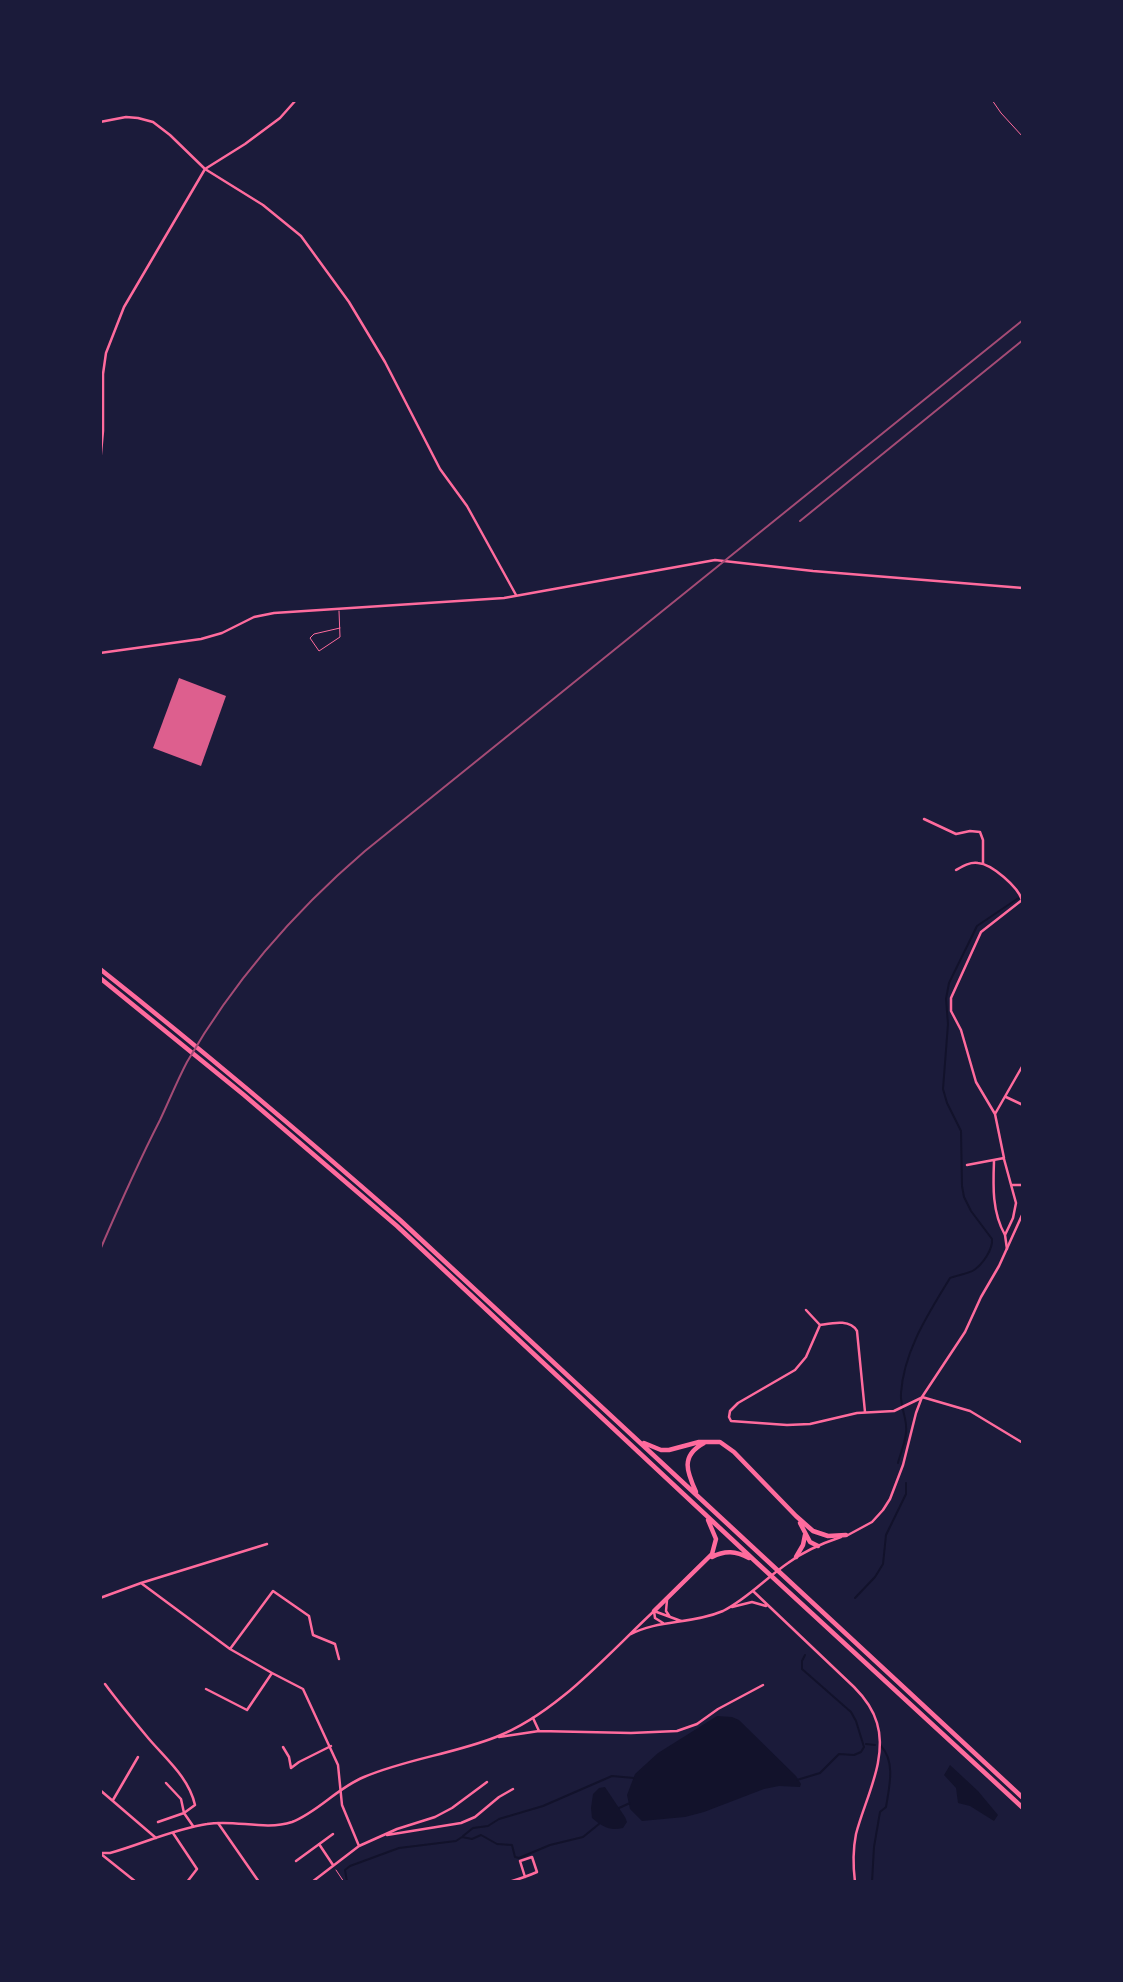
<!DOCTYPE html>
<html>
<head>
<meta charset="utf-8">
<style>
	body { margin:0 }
	#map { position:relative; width:1123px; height:1982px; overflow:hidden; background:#1b1b3a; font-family:Roboto,sans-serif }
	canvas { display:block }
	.frame { position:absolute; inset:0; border:102px solid #1b1b3a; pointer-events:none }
</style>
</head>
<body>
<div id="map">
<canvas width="1123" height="1982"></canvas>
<div class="frame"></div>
</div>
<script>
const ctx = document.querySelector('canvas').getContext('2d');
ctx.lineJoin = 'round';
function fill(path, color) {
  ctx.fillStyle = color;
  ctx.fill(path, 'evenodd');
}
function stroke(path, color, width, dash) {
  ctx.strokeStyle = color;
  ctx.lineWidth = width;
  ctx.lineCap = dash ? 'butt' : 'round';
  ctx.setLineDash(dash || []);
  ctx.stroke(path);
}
fill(new Path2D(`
	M717,1716L732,1717L739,1720L796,1776L801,1784L800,1787L779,1786L764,1789L704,1812L685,1817L642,1821L630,1809L627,1795L635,1774L658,1753Z
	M950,1765L978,1791L998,1815L994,1821L970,1806L958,1803L956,1788L944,1775Z
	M605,1787L625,1817L627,1822L623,1828C609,1831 603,1827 592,1818L591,1808L593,1794L599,1788Z`), '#12122b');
stroke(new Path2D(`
	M898,1463C901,1451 908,1437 906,1425C905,1414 900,1404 901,1393C904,1350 929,1313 950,1278C957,1275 968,1274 974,1270C983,1264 993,1249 992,1239L971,1211L964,1197L962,1186L961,1131L947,1103L943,1089L948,1024L946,999L949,983L977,926L1023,895
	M855,1598L875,1577L883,1564L886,1535L906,1494V1483
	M866,1744L875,1745
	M797,1780L820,1773L839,1754L854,1755L861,1752L864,1747L856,1721L851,1712L802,1669V1661L805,1655
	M619,1808L630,1803
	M463,1836L473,1828L488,1826L499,1819L543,1806L612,1776L634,1778
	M347,1882L345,1870L350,1866L399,1848L456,1841L462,1837L472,1839L481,1835L497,1844L512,1845L515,1857L519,1858L550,1845L583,1837L599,1824
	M872,1882L874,1847L880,1812L886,1807C889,1788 896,1762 881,1746`), '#12122b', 2);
fill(new Path2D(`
	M179,678L226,696L201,766L153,748Z`), '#dd5f8e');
stroke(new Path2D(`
	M992,100L1001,113L1023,137
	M336,1870L344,1882`), '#ff6b9d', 1);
stroke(new Path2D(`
	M339,611L340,637L319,651L310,638L314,634L340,628`), '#ff6b9d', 1);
stroke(new Path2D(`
	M100,122L126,117L138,118L153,122L170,135L205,169L263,205L301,236L349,302L385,362L440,469L467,506L516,595
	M100,464L103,431V374L106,353L124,307L205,169L245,144L280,118L296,100
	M924,819L956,834L970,831L980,832L983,840V864
	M956,870C963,866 969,862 978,863C992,864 1018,887 1022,900
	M1006,1097L1023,1105
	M995,1114L1023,1065
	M1004,1159L1016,1203L1013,1218L1005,1235L1007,1249
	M994,1161C993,1186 992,1212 1005,1235
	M967,1165L1004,1158L995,1114L976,1082L961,1030L951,1011V998L981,932L1022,900
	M1012,1185H1023
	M806,1310L820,1325C833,1323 850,1319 857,1331L865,1412
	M820,1325L806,1357L795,1370L738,1403L730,1411L729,1417L731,1421L787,1425L810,1424L857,1413L894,1411L921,1398
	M141,1583L230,1649L272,1673L303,1689L338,1765L342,1805L359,1846
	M753,1591L854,1687C864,1697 873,1709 877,1723C888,1759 865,1799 856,1834C853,1849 853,1866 855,1882
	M100,1598L141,1583L267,1544
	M732,1607L752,1602L766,1606
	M230,1649L273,1591L309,1616L313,1635L335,1644L339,1659
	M105,1684C119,1703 134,1721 149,1739C167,1760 189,1778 195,1805L184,1813L158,1822
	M206,1689L247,1710L272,1673
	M533,1718L539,1731
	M499,1737L539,1731L631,1733L677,1731L697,1724L718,1709L763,1685
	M283,1747L289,1757L291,1768L299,1762L331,1746
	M166,1783L181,1799L184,1813L193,1826
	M100,1790L156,1838
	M113,1800L138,1757
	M218,1823L259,1882
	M173,1833L197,1869L187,1882
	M387,1835L461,1823L475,1817L499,1797L513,1789
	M319,1844L333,1865
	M100,1855L101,1854L136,1882
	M296,1861L333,1834
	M312,1882L359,1846L397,1829L435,1817L452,1808L487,1782
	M509,1882C519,1879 528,1876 537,1872L532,1857L520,1861L525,1877`), '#ff6b9d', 2.5);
stroke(new Path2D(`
	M100,653L201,639L222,633L254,617L274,613L504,598L715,560L813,571L1023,588
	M922,1397L970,1411L1023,1443
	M848,1535L872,1522L883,1510L890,1499L903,1465L916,1413L922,1397L965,1332L981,1297L999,1266L1023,1213
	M667,1600L666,1611L670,1617
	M654,1611L681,1621
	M654,1611L655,1618L663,1623
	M629,1635C659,1619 690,1625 723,1611C747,1599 766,1578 788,1563C804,1551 823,1543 841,1537
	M100,1853H110C142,1844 174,1829 207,1824C235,1819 264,1831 292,1822C318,1812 337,1788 364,1777C406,1759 453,1754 496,1737C556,1714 607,1655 653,1612`), '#ff6b9d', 2.5);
stroke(new Path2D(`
	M100,969C202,1050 302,1134 400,1220L1023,1798
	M100,978L244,1095L397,1226L755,1561L1023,1808
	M644,1443L661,1450H669L699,1442H720L734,1452L796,1516L813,1531L828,1536L846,1535
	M696,1492C687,1472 680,1456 704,1443
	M800,1523L810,1542L818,1546
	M712,1557C725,1550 736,1551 749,1558
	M796,1557L803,1545L805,1535
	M654,1611L712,1554L716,1539L708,1520`), '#ff6b9d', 4.5);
stroke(new Path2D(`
	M800,521L1023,340
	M100,1250C119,1206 138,1163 160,1120C169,1101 177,1081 187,1062C233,982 295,911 365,851L1023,320`), '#a44b75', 2);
</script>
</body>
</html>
